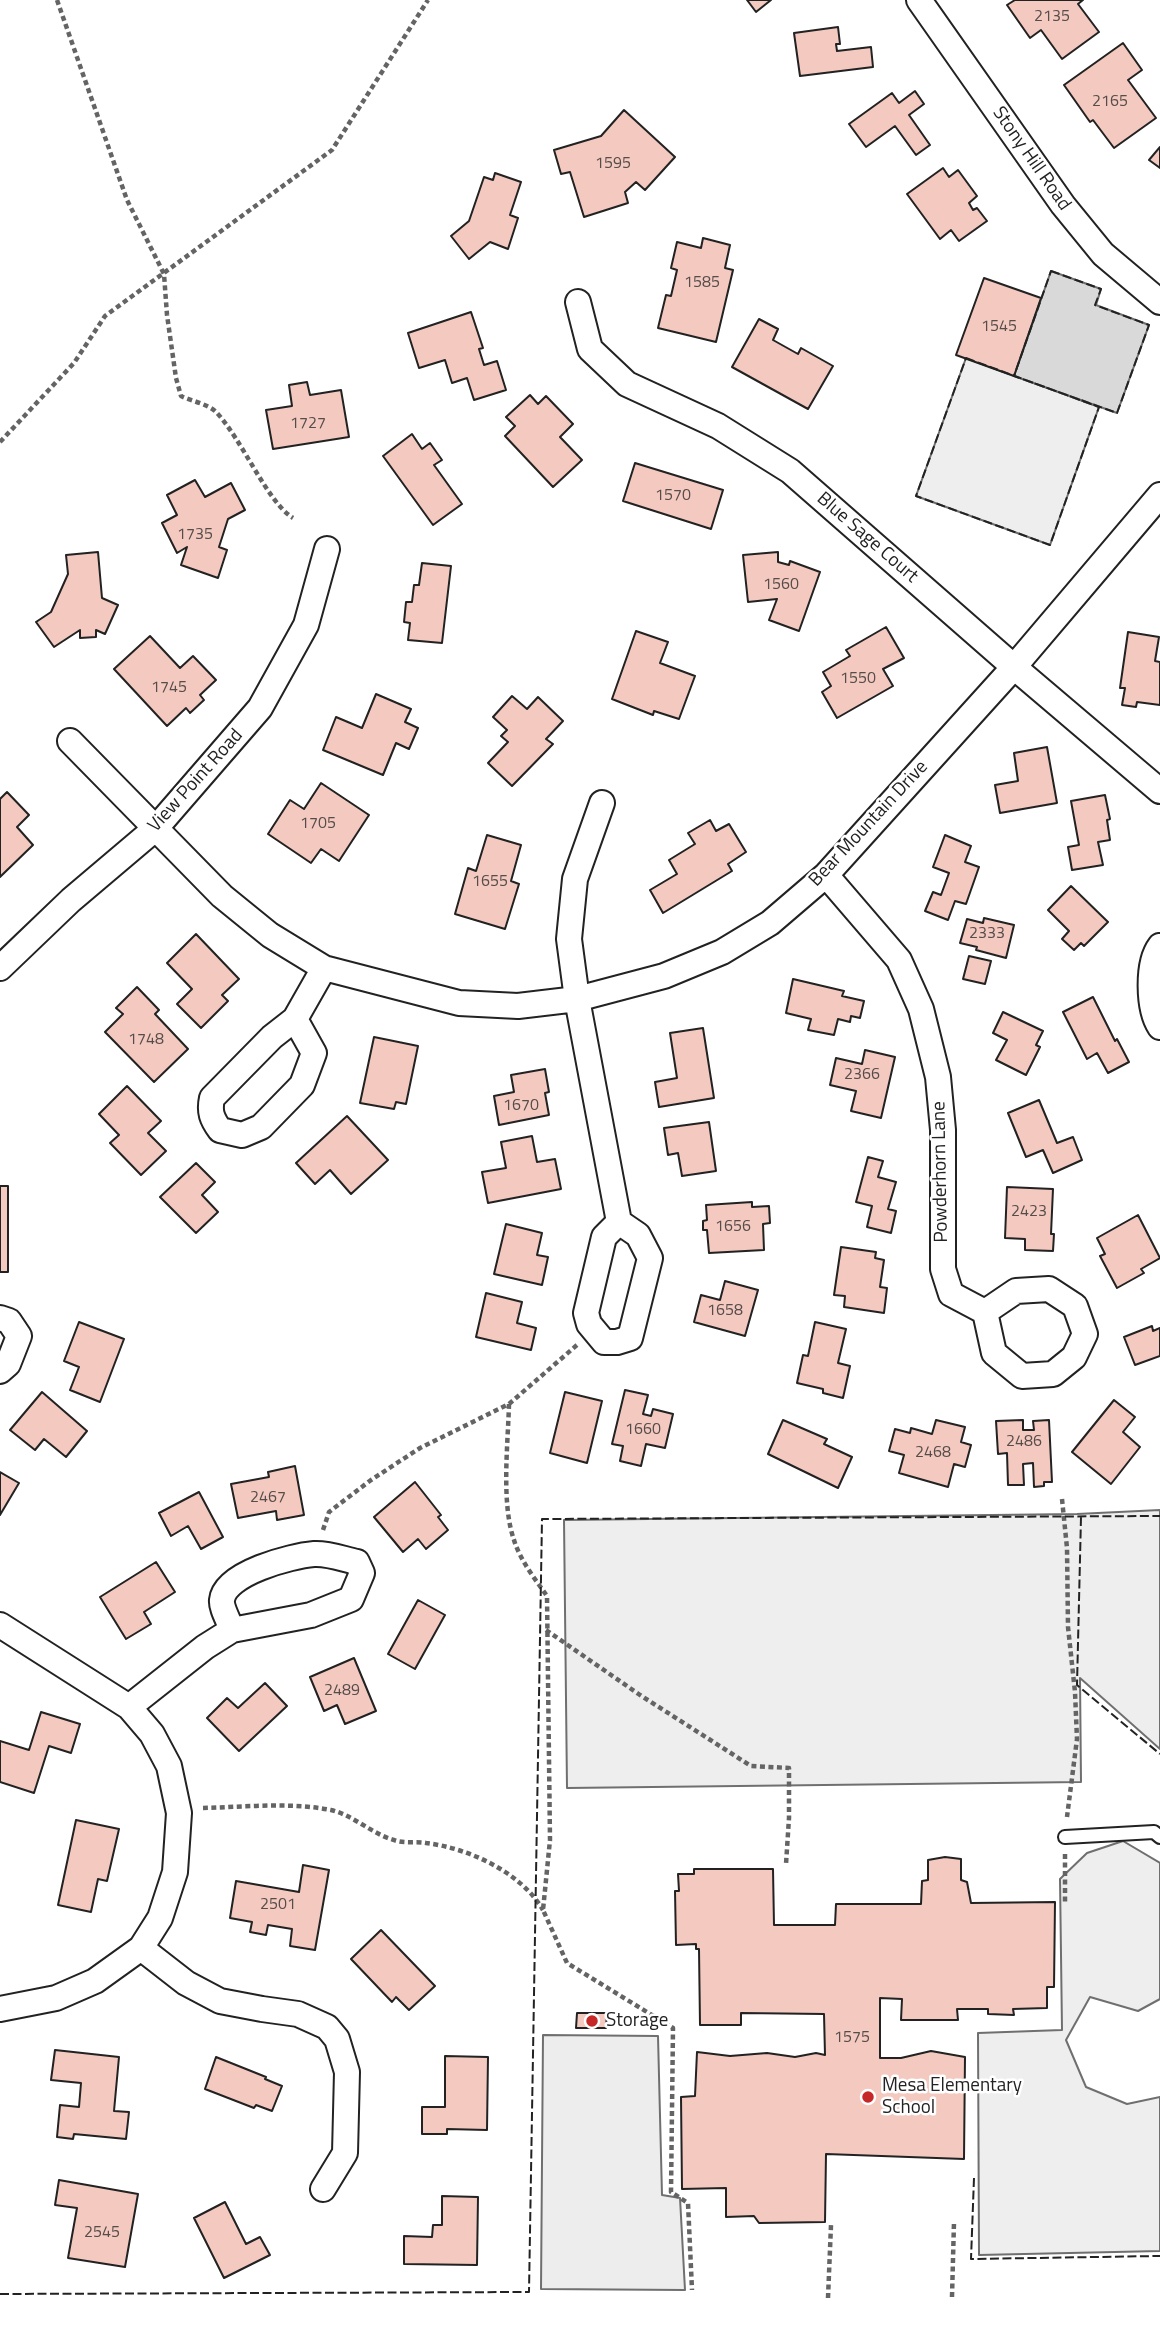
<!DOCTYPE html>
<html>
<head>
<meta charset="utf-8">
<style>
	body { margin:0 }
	canvas { display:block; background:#fff }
</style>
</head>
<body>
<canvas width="1160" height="2331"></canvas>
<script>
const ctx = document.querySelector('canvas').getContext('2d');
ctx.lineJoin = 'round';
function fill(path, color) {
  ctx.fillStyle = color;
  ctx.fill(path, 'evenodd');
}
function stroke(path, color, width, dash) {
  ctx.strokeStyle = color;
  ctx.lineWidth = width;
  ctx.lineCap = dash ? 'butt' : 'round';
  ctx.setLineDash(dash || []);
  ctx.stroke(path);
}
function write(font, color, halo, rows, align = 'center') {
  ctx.font = font + ' "Titillium Web",sans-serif';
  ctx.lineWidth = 5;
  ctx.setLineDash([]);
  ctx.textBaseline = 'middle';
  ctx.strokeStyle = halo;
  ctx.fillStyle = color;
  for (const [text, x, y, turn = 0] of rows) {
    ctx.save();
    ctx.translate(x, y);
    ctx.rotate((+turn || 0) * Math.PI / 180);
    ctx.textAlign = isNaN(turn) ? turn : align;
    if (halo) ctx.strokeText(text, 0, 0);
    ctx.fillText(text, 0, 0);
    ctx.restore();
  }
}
const green = new Path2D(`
	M966,358L1099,407L1050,545L916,496Z
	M1160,1510V1749L1080,1678L1081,1782L567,1788L564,1520L1077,1514Z
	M1123,1841L1160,1863V1999L1138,2011L1090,1997L1066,2040L1086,2087L1127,2104L1160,2097V2251L979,2255L978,2033L1062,2030L1060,1879L1087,1853Z`);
fill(green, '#eee');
stroke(green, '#6f6f6f', 2);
const parking = new Path2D(`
	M543,2035L658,2036L662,2195L680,2198L685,2290L541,2289Z`);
fill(parking, '#ededed');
stroke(parking, '#6f6f6f', 2);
const water = new Path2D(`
	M1051,271L1101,289L1096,305L1149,325L1117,413L1014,376Z`);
fill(water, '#d9d9d9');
stroke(water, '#6f6f6f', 2);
const building = new Path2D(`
	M747,0H771L756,12Z
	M1015,0H1083L1078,4L1099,32L1062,59L1041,30L1030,38L1007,5Z
	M838,27L840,44H836L837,51L871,47L873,67L800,76L794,33Z
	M1123,43L1142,70L1128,80L1156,118L1114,148L1093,120L1090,122L1064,85Z
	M915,91L924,104L909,115L930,145L916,155L895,126L866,147L849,124L892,93L899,103Z
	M624,110L675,157L645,190L636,182L625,192L628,203L584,217L570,172L561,174L554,150L601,136Z
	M1160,147V168L1149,160Z
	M943,168L949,177L958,170L977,196L969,203L973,210L977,208L987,221L959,241L951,230L940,239L907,194Z
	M495,173L521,182L510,215L518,218L508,249L490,242L469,259L451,236L469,221L484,177L493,180Z
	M703,238L730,245L725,268L733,270L716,342L658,328L666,295L671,296L677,270L671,268L677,242L701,248Z
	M984,278L1041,298L1014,376L956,355Z
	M471,312L483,348L479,349L484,365L497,361L506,390L474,400L467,378L452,383L445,360L419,368L408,333Z
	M759,319L778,329L773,340L798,354L801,348L833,366L808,409L732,367Z
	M307,382L310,395L341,390L349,437L273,449L266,410L292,406L289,385Z
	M530,395L538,404L546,396L573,424L560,437L582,460L553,487L505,436L515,426L506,417Z
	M412,434L422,449L430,443L442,460L434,465L462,504L433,525L383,456Z
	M635,463L723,490L711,529L623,501Z
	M195,480L205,497L231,483L245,510L228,519L219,547L227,550L218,578L181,565L187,547L177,553L162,523L177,515L167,495Z
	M98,552L102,598L118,605L105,634L96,630V637L80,638V630L54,647L36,622L51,612L68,574L66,555Z
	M778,552V562L789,565L790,561L820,572L799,631L769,620L777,599L748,602L743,555Z
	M422,563L451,566L442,643L408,640L410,623L404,622L406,602H412L414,585H419Z
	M886,627L904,658L883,669L893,686L837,718L822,692L831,686L823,672L850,656L846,650Z
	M636,631L668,642L660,663L695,676L679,719L654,711L653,715L612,699Z
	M1128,632L1159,637L1155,661L1160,662V705L1137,702L1136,707L1122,705L1125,688H1120Z
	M150,636L180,668L193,656L216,680L200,695L204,700L190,713L186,708L167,726L114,669Z
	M376,694L411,709L405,722L418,728L409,749L396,743L383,775L323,750L336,717L362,728Z
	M512,696L527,709L538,697L563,721L546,739L553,744L512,786L488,763L508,742L501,736L507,730L493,717Z
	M1047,747L1057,803L1000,813L995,785L1018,781L1014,753Z
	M321,783L369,815L339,861L321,849L311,863L268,834L290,800L304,809Z
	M7,792L29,815L17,827L33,845L0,877V799Z
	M1105,795L1110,819L1107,820L1110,840L1098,842L1103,865L1072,870L1068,847L1079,845L1071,801Z
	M710,820L716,831L729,824L746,852L728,864L732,871L663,913L650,890L677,874L669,860L695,844L688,833Z
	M487,835L521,845L511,881L519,884L505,929L455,914L468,868L476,871Z
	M945,835L971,846L965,862L979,867L966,904L955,901L948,920L925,911L933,892L941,895L949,873L933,867Z
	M1071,886L1108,922L1084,946L1081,943L1074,950L1062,939L1069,931L1048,910Z
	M984,918L1014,925L1006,958L976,950L977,947L960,943L967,919L983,923Z
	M196,934L239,979L222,995L228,1001L201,1028L177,1004L192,989L167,963Z
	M969,956L991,961L985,984L963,979Z
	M793,979L844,991L842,996L864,1001L860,1018L851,1016L850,1022L838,1019L834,1035L808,1030L811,1019L786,1013Z
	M137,987L159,1010L155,1014L188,1049L154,1082L105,1032L123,1014L116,1008Z
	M1093,997L1115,1041L1117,1039L1129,1062L1108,1073L1097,1053L1087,1059L1063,1012Z
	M1003,1012L1043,1031L1036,1045L1040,1047L1026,1075L996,1060L1007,1040L993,1033Z
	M703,1028L714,1098L659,1107L655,1082L677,1078L670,1033Z
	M374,1037L418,1046L406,1104L396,1102L394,1109L360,1103Z
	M865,1050L895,1057L881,1118L851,1111L856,1091L830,1085L836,1058L862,1064Z
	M545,1069L549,1092L545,1093L549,1115L499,1125L494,1096L514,1092L511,1075Z
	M127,1086L161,1121L148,1133L166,1151L141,1175L110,1143L119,1135L99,1114Z
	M1039,1100L1057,1143L1073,1137L1082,1160L1053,1173L1043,1150L1026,1157L1008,1113Z
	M347,1116L388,1160L351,1194L330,1170L315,1184L296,1163Z
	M709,1122L716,1171L682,1176L678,1153L668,1155L664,1128Z
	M532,1136L537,1162L555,1159L561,1189L488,1203L482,1172L506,1168L501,1142Z
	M868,1157L883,1161L878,1177L896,1182L888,1209L896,1211L891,1233L867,1227L872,1206L856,1202Z
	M196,1163L215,1182L202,1195L218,1212L196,1233L160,1197Z
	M0,1186H8V1272H0Z
	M1007,1187L1053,1189L1051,1234H1054L1053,1251L1025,1250V1239L1005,1238Z
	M752,1202V1207L769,1206L770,1223L763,1224L764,1250L709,1253L707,1230H703V1221L707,1220L706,1205Z
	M1138,1215L1160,1258L1141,1269L1144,1273L1117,1288L1100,1256L1105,1254L1097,1238Z
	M506,1224L542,1233L537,1255L548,1257L542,1285L494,1274Z
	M841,1247L876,1252L875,1258L884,1260L880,1287L887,1288L884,1313L844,1307L845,1296L834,1295Z
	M725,1281L758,1290L745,1336L694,1322L701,1295L720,1300Z
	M486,1293L522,1302L517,1323L536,1328L531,1350L476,1337Z
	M79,1322L124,1339L100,1402L70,1390L79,1367L64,1361Z
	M815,1322L846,1329L838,1363L850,1366L843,1398L823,1393V1389L797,1383L803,1355L808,1356Z
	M1152,1326L1153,1331L1160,1328V1356L1135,1365L1124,1337Z
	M625,1390L648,1395L643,1414L651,1416L653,1409L673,1414L665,1448L646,1444L641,1466L620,1461L623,1446L612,1444Z
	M42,1392L87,1431L66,1457L44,1439L35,1450L10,1430Z
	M565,1392L602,1401L587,1463L550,1453Z
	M1114,1400L1135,1417L1123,1432L1140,1447L1111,1484L1072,1452Z
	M783,1420L827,1439L824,1444L852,1457L838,1488L768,1454Z
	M936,1420L965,1427L961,1442L971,1445L965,1467L954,1464L948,1487L899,1473L904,1455L889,1451L895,1429L910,1433L911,1428L932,1434Z
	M1023,1420V1430H1034L1033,1421L1049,1420L1052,1482H1044V1486L1034,1487L1033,1463L1023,1464L1024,1485H1008L1007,1453L998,1454L996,1421Z
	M295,1466L304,1515L277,1520L276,1511L238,1518L231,1484L269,1477L268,1472Z
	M0,1472L19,1483L0,1515Z
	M415,1482L441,1515L438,1517L448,1530L426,1549L418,1539L403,1552L374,1517Z
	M199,1492L223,1537L201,1549L188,1526L171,1536L159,1513Z
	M156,1562L175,1592L144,1612L151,1624L126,1639L100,1597Z
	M418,1600L445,1615L415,1669L388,1654Z
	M354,1658L376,1711L345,1724L337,1705L324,1711L310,1677Z
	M265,1683L287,1706L239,1751L207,1718L227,1698L238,1708Z
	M41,1712L80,1724L71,1753L49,1746L34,1793L0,1782V1741L29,1750Z
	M76,1820L119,1829L107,1881L98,1879L91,1912L58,1905Z
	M945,1857L961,1859V1880L967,1882L971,1903L1055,1902L1054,1987H1047V2008L1013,2009L1014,2015L988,2014V2009H957L958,2020H901L902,1999L880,1998V2058H901L931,2051L965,2057L964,2159L826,2154L825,2222L759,2223L754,2216L726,2217V2188L682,2189L681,2097L695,2096L697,2052L730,2056L767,2053L795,2057L816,2053L825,2055L824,2014L741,2013V2025H700L699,1949H696V1944L676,1945L675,1891H679L678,1874H694V1869H773L774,1925H835L836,1904H921L922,1881L928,1880V1860Z
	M303,1865L329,1870L315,1950L290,1946L292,1929L268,1925L266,1935L250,1932L252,1922L230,1918L236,1881L299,1892Z
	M381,1930L435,1986L409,2010L396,1997L392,2002L351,1959Z
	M577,2013H607L606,2028H576Z
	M55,2050L119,2057L114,2111L129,2112L126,2139L74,2134L73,2139L57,2137L60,2105L79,2107L81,2083L51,2080Z
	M445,2056L488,2057L487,2130L447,2129V2134H422V2107H445Z
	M216,2057L266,2077L265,2079L282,2086L272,2111L256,2105L254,2108L205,2089Z
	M59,2180L138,2194L125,2267L68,2258L77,2208L55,2205Z
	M442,2196L478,2197L477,2265L404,2264V2236L432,2237L433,2225H442Z
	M225,2202L246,2244L260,2237L270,2255L224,2278L194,2218Z`);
fill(building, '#f3c9c0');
stroke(building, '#222', 2);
const service = new Path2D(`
	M1065,1837L1154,1832L1160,1837`);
const minor = new Path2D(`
	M919,0L1063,205L1103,254L1160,302
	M578,302L590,349L627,384L718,426L790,471L1014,667L1160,791
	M70,741L222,896L270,935L324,968L459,1003L518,1006L577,999L664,976L722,952L770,923L826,875L1014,667L1160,495
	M602,803L575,879L569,939L577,999L619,1222L604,1237L586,1313L589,1324L604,1342H617L630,1338L650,1258L638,1235L619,1222
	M826,875L899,960L921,1009L938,1077L943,1130V1269L951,1294L985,1312L994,1353L1022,1376L1053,1374L1074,1357L1085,1334L1075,1306L1049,1289L1016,1291L985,1312
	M1160,946C1147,963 1148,1009 1160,1027
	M0,968L71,900L156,828L260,708L306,625L327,549
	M295,1019L314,1053L302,1085L261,1127L242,1135L220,1130C212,1119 209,1112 212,1098L272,1037L295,1019L324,968
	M0,1318L9,1321L19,1336L8,1364L0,1371
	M0,1625L129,1707L152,1734L169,1766L179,1813L175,1872L160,1918L141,1948L95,1981L56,1998L0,2009
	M129,1707L205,1647L232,1630L311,1615L351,1599L362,1573L357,1562C343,1559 328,1553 314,1554C291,1556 225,1573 222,1600C221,1608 229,1621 232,1630
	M141,1948L186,1983L220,2001L262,2009L298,2014L327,2027L337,2039L347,2072L345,2153L323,2189`);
stroke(service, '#222', 16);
stroke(minor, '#222', 28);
stroke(new Path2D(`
	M57,0L127,200L164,274L167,315L176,378L181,396C191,401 208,404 216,412C242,439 267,502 293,518
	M0,442L74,363L105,316L332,150L428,0
	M509,1404C508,1444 501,1503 514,1540C520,1560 535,1579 547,1596L550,1840L543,1910L567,1963L673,2028L671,2192L688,2203L692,2290
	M1062,1499L1067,1548L1068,1627L1075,1692L1077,1739L1067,1817
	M323,1530L329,1512L371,1480L420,1448L509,1404L577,1345
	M546,1630L640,1695L751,1766L789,1768V1818L786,1864
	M203,1808C245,1807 290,1802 331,1810C353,1815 372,1834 394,1840C404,1844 416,1841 426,1843C468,1848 521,1872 543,1910
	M1065,1854V1902
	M952,2297L954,2222
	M828,2298L831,2225`), '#646464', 4.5, [5, 3.5]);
stroke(service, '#fff', 12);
stroke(minor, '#fff', 24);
stroke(new Path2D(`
	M1051,271L1101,289L1095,305L1149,325L1117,413L1014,376Z
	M966,358L1099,407L1050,545L916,496Z
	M1081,1517L1077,1685L1160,1754
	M974,2178L971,2259L1160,2256
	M0,2294L529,2292L542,1519L1160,1516`), '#222', 2, [9, 3.5]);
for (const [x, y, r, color] of [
	[592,2021,7,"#c62828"],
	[868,2097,7,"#c62828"]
]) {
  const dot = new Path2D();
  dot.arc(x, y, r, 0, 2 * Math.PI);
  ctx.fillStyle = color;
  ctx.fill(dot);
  stroke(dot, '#fff', 2.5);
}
write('16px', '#564c4a', null, [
	["2135",1052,17],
	["2165",1110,102],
	["1595",613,164],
	["1585",702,283],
	["1545",999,327],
	["1727",308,424],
	["1570",673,496],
	["1735",195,535],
	["1560",781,585],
	["1550",858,679],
	["1745",169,688],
	["1705",318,824],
	["1655",490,882],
	["2333",987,934],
	["1748",146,1040],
	["2366",862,1075],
	["1670",521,1106],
	["2423",1029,1212],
	["1656",733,1227],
	["1658",725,1311],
	["1660",643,1430],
	["2486",1024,1442],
	["2468",933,1453],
	["2467",268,1498],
	["2489",342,1691],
	["2501",278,1905],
	["1575",852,2038],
	["2545",102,2233]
]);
write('19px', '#222', '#fff', [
	["Stony Hill Road",1031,159,55],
	["Blue Sage Court",867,538,41],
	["View Point Road",196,781,-48],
	["Bear Mountain Drive",869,824,-47],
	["Powderhorn Lane",941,1172,-91]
]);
write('19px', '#222', '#fff', [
	["Storage",606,2021],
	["Mesa Elementary",882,2086],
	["School",882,2108]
], 'left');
</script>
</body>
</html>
